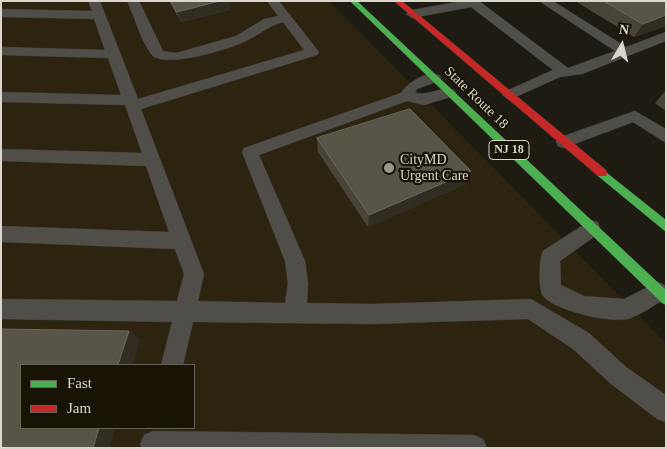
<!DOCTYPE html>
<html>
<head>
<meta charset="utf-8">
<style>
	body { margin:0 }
	#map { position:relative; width:667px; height:449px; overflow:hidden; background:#1e1b12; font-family:Georgia,serif }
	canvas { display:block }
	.frame { position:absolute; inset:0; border:2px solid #dad6cc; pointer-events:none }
	.legend { position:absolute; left:20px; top:364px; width:175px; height:65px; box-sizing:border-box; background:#191305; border:1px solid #666155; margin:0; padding:6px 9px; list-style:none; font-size:15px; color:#dad6cc }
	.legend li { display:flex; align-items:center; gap:10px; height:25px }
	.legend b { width:25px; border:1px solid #666155 }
	.north { position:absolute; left:597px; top:20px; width:50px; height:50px; -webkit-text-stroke:4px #191305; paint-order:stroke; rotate:8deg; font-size:14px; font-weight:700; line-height:20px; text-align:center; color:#dad6cc }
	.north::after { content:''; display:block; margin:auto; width:18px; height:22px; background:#dad6cc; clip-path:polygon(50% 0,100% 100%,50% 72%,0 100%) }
</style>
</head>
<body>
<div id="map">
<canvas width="667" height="449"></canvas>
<div class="frame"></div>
<ul class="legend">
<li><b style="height:6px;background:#4caf50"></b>Fast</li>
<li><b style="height:6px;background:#c62828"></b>Jam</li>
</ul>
<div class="north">N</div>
</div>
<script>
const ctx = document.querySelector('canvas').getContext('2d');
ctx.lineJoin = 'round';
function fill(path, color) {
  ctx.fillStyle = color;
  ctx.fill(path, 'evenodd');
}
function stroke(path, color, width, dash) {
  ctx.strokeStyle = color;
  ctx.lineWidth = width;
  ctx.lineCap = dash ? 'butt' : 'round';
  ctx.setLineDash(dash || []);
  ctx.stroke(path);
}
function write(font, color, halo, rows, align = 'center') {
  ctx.font = font + ' Georgia,serif';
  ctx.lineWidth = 4.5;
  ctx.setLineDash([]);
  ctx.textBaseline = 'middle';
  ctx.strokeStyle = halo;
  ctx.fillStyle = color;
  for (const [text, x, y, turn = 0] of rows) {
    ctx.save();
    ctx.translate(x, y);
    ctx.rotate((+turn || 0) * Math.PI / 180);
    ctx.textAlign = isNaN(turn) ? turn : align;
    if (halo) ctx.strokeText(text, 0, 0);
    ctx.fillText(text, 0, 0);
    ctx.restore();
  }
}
fill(new Path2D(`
	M1,1H329L666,343V448H1ZM21,365H194V428H21Z`), '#2c240f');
const lane = new Path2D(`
	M88,1H100L138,99L304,50L283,22C268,26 259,35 246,41C230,49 162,70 151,54C140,39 135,18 127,1H139L163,51L176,53L236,36L264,19L278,16L267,1H279L319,52L317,55L141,109L204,274L198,301L285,303L288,283L285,261L242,152L244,148L401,93C408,82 425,71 439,75L441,78L439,81L417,89L415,93C429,96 441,86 454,90L456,93L454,96L424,105L407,101L259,155L305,261L308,283L307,303L371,304L531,299L589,333L626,367L666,395V422L657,419L610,383L573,349L528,319L371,324L193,322L183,365H161L172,322L1,319V299L177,301L184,274L175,249L1,242V226L169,232L146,166L1,161V149L142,153L125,105L1,102V92L121,95L108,58L1,55V47L105,50L94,19L1,17V9L92,11Z
	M462,1H479L568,68L615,51L539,1H553L626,47L666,32V41L582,74L560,77L509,100L502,95L504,92L553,70L471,7L412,18L406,14L412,10Z
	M635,111L666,129V143L633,122L564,148L558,146L556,142L558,138Z
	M591,220L598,222L600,228L598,234L560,261L561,285L584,296L624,299L658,282L666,286L665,299C654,305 641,315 628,319C609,323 556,311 543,296C538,289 539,258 543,251Z
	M153,431L474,435L483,439L487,448H142L140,444L144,435Z`);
const fast = new Path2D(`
	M350,1H357L666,290V305L662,303Z
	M602,169L666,220V232L598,176L597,173Z`);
const jam = new Path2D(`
	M394,1H402L606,170L607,173L606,176H598Z`);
stroke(lane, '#3a3731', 1);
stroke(fast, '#3a3731', 1);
stroke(jam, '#3a3731', 1);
fill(lane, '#504e48');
fill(fast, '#4caf50');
fill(jam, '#c62828');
fill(new Path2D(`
	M169,1H228L230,10L181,22Z
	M575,1H666V26L634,37Z
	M666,90V111L655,103Z
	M317,138L471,171L466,184L368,227L318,152Z`), '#484438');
fill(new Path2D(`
	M220,1H228L230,10L181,22L177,12Z
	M666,15V26L634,37L643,24Z
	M471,171L466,184L368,227L369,215Z
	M129,331L140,340L133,365H118Z
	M99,428H115L110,448H93Z`), '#312d22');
const building = new Path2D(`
	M171,1H220L177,12Z
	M604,1H666V15L643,24Z
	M410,109L471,171L369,215L317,138Z
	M1,329L129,331L118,365H21V428H99L93,448H1Z`);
fill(building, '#585448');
stroke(building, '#6c685d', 1);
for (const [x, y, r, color] of [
	[389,168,6,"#98958b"]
]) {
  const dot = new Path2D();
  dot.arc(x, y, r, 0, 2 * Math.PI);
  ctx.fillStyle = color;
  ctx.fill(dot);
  stroke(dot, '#191305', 2);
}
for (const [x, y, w] of [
	[509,150,40]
]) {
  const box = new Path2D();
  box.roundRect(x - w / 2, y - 9.5, w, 19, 4);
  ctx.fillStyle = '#191305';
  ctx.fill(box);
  stroke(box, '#dad6cc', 1);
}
write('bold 12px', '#dad6cc', null, [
	["NJ 18",509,150]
]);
write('14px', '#dad6cc', '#191305', [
	["State Route 18",476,98,44]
]);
write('14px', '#dad6cc', '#191305', [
	["CityMD",400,160],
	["Urgent Care",400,176]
], 'left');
</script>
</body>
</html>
